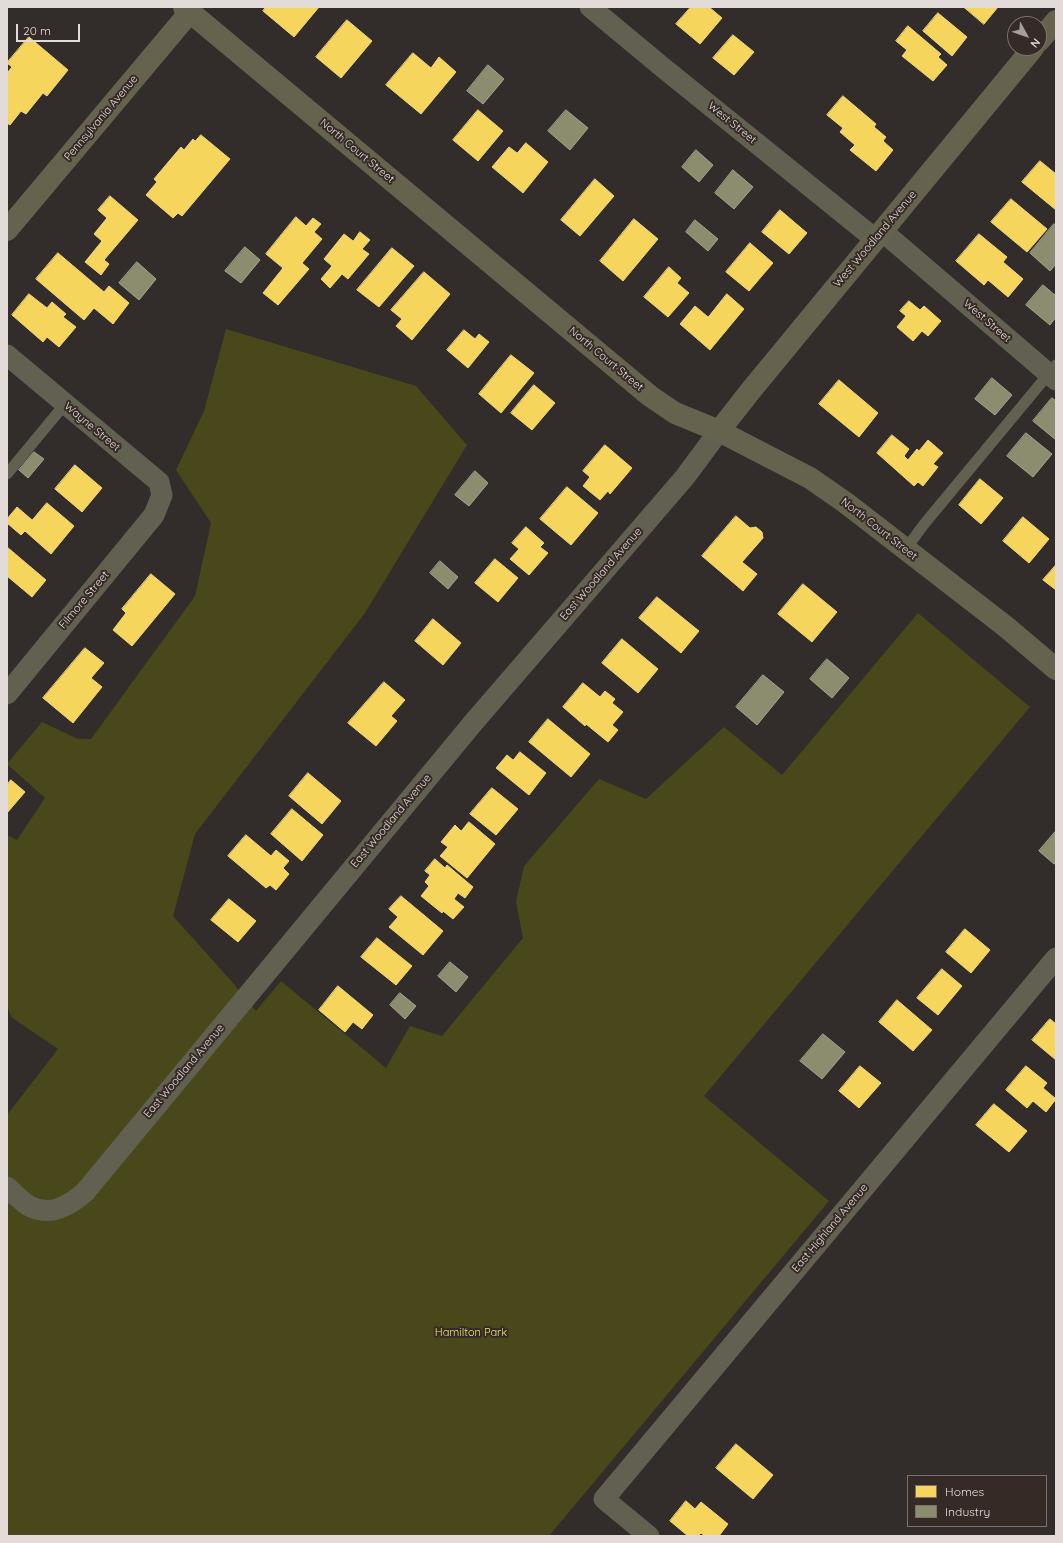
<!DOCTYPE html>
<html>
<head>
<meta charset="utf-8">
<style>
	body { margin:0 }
	#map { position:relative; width:1063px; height:1543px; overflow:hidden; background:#322c2a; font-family:Quicksand,sans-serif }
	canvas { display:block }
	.frame { position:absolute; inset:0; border:8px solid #e3dbd8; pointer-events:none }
	.legend { position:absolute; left:907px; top:1475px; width:140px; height:52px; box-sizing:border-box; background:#362a26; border:1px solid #7b716d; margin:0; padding:5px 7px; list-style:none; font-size:12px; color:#e3dbd8 }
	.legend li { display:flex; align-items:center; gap:8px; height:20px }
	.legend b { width:20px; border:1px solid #7b716d }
	.north { position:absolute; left:1007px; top:16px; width:40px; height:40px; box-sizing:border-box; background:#362a26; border:1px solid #7b716d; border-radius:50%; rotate:130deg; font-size:11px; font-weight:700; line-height:16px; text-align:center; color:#e3dbd8 }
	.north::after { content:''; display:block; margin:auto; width:14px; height:18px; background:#a59e9b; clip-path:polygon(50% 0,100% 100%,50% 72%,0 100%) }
	.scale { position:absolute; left:16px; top:24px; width:64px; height:18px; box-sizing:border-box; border:2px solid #e3dbd8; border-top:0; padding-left:5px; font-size:12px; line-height:14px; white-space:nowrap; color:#e3dbd8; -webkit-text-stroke:3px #362a26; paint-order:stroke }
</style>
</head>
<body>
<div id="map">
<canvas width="1063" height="1543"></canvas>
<div class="frame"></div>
<ul class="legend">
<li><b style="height:11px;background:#f6d55c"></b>Homes</li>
<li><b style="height:11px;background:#8c8c6e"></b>Industry</li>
</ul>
<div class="north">N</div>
<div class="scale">20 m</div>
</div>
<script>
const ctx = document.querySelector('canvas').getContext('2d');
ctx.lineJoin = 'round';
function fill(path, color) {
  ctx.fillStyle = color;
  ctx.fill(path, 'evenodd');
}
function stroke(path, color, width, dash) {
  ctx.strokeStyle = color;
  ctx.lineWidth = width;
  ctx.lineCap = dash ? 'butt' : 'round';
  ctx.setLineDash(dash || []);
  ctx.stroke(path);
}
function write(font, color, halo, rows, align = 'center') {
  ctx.font = font + ' Quicksand,sans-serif';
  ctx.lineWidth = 4;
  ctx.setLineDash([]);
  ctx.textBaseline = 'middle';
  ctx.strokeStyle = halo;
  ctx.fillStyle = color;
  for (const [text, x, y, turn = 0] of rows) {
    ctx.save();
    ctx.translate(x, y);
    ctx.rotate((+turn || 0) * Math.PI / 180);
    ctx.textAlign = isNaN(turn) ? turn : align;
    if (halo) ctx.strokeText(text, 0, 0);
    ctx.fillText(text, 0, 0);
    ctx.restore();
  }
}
fill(new Path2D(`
	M226,329L416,386L467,445L365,613L195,834L173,916L233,983L256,1011L281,981L386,1068L410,1026L442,1036L523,938L516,902L524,866L599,779L646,799L724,727L782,775L918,613L1030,707L704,1096L829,1201L549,1536H7V1115L58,1049L11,1017L7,1005V835L17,840L45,798L7,764L42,722L78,739H91L195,596L211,523L176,470L204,411Z`), '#48481a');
const homes = new Path2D(`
	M266,7H319L294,37L263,11Z
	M691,7H709L722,18L700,44L676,24Z
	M964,7H998L984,24Z
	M938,13L967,37L952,56L923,31Z
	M347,20L372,41L341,78L316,57Z
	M908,26L941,54L938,57L947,65L933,81L902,56L907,50L896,41Z
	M733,35L754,52L734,75L713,58Z
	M29,37L68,70L47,96L43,93L26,114L21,111L10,125L7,123V73L12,67L7,63Z
	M413,53L431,68L439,57L456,72L421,114L386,85Z
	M843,96L876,124L874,127L886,137L883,141L893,150L876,171L850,150L855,145L840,132L843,128L827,115Z
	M478,110L503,131L478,161L453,140Z
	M201,135L230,159L182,216L178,213L173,218L146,195L157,182L154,179L181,147L184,150L193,139L195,141Z
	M526,143L548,162L523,193L492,167L509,147L517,153Z
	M1040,161L1056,174V210L1022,182Z
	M595,179L614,196L580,236L561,220Z
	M110,196L138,220L104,260L109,264L101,275L85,262L102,241L94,234L107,218L98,210Z
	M1011,199L1047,229L1027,252L991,222Z
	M780,210L807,233L789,254L762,232Z
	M296,217L306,226L313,218L321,224L314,232L322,239L302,263L309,269L278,305L263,293L283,268L266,254Z
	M634,219L658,239L623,281L600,261Z
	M360,232L370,240L362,249L369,254L348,279L342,274L330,288L321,279L332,266L324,259L344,234L353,241Z
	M979,234L1007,257L1003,262L1023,279L1008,297L988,280L984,285L956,261Z
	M750,243L773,263L749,291L726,272Z
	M392,248L414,266L379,307L357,290Z
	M58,253L104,292L109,286L129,303L113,324L94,308L84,320L36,279Z
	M669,267L681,278L677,283L689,293L668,317L644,297Z
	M424,272L450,294L412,340L396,326L402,319L391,310Z
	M29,294L47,308L52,302L66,314L63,317L76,327L59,347L47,337L43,342L12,315Z
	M727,294L744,309L710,350L680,324L695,306L708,317Z
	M909,301L920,310L924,306L941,321L928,336L922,331L913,341L897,327L906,316L900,311Z
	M464,330L475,339L479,334L489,342L468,368L447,350Z
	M511,355L534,373L501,413L479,394Z
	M839,380L878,413L859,437L819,404Z
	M534,385L555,403L532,430L511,413Z
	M892,435L909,449L904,456L908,460L917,449L919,451L928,440L943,453L933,464L938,467L923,486L918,482L914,486L877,453Z
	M605,445L632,468L610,494L608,491L600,500L583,486L590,477L583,471Z
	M75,465L102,488L82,512L55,489Z
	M980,479L1003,498L981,524L959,505Z
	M567,487L598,513L571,545L540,519Z
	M47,503L74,526L51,554L25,531L21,535L7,523V519L17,507L32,520Z
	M736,516L750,528L756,527L762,532L763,538L742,562L757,574L743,591L702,556Z
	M1023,517L1049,539L1029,563L1003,541Z
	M526,527L544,543L540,547L548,553L529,575L510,559L519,549L512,543Z
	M7,547L46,580L32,597L7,576Z
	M495,559L518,578L498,602L475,583Z
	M1056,565V590L1043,580Z
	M151,574L175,594L132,646L113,630L126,613L122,609Z
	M803,584L837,612L812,642L778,614Z
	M657,597L699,631L681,653L639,618Z
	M433,619L461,643L443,665L415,641Z
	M622,639L658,669L638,693L602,663Z
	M85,648L104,663L91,678L102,687L73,723L43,698Z
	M384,682L405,700L391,716L397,721L376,746L348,723Z
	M583,683L600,697L605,691L615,699L612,703L623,712L612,725L618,730L608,742L586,724L585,726L563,707Z
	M548,719L590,754L571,777L529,742Z
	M520,752L546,773L529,795L496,768L507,755L513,760Z
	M308,773L341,801L322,824L289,796Z
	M11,780L25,792L7,813V785Z
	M492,788L518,809L496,835L470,814Z
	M292,809L323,835L302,861L271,834Z
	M469,822L495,844L467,878L440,856L448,847L441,842L455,825L461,831Z
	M246,835L271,856L276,850L289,861L283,868L289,874L276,890L270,885L266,888L228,856Z
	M435,859L445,868L447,865L473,887L465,898L458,893L454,899L464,907L453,919L443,911L442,913L421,896L429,886L425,882L430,875L425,871Z
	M401,896L443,931L423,955L389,927L398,917L389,909Z
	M229,899L256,921L238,942L211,920Z
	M965,929L990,950L971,973L946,952Z
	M377,938L412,966L396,985L361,957Z
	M942,969L962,986L938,1015L917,998Z
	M338,986L373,1015L362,1029L353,1022L345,1032L319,1010Z
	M897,1000L932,1030L913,1051L879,1022Z
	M1050,1019L1056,1024V1060L1032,1040Z
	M860,1066L881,1083L859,1108L839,1091Z
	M1026,1066L1047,1083L1043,1088L1056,1099L1046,1112L1033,1101L1027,1108L1006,1090Z
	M994,1104L1027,1131L1009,1152L976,1125Z
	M736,1444L773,1475L753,1499L716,1468Z
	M686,1501L695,1509L701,1502L728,1524L719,1536H705L701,1533L698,1536H688L670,1521Z`);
fill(homes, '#f6d55c');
stroke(homes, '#f0d781', 1);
const industry = new Path2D(`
	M488,65L504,79L483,104L467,91Z
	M566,110L588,128L570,150L548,131Z
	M696,150L713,165L699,182L682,167Z
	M733,170L753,187L734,209L715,193Z
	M695,220L718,239L708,251L686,232Z
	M1054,224L1056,225V264L1050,271L1030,253Z
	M245,247L260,260L241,283L225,271Z
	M137,262L156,279L139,300L119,283Z
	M1043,285L1056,296V317L1050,325L1026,305Z
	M992,378L1012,395L995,415L975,399Z
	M1052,398L1056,401V440L1033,421Z
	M1026,433L1052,454L1033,477L1007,456Z
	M34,452L44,459L28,478L19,470Z
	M475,471L488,483L469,506L455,495Z
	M440,561L458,577L448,589L430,573Z
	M827,659L849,678L832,698L810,679Z
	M763,675L784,692L757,725L736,707Z
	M1055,832L1056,863L1054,864L1039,851Z
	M450,962L468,977L456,992L438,976Z
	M400,993L416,1006L405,1019L390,1005Z
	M823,1034L845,1052L822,1079L800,1061Z`);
fill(industry, '#8c8c6e');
stroke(industry, '#a6a48e', 1);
stroke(new Path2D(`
	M7,474L65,404
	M905,550L925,523L1056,365`), '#626050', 11);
stroke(new Path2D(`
	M590,7L661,66L875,239
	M882,231L1056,380
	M7,355L159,482L162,495L154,515L7,694
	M7,1187C14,1193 21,1201 29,1206C50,1217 69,1206 85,1192L473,723L685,477L719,431
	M649,1536L604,1499L1056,958`), '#626050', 21);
stroke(new Path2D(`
	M184,7L650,396L675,413L719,431L810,478L846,503L1005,626L1056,669
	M1039,41L1056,21
	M7,230L190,12
	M719,431L752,389L1033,48`), '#65634d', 22);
write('11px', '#e3dbd8', '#362a26', [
	["Pennsylvania Avenue",101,118,-50],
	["West Street",732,123,39],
	["North Court Street",357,151,40],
	["West Woodland Avenue",875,239,-50],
	["West Street",987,321,41],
	["North Court Street",606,359,40],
	["Wayne Street",92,427,40],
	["North Court Street",879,529,38],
	["East Woodland Avenue",601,574,-49],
	["Filmore Street",84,600,-50],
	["East Woodland Avenue",391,821,-50],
	["East Woodland Avenue",184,1071,-50],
	["East Highland Avenue",830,1228,-50]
]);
write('11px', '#e5e970', '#362a26', [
	["Hamilton Park",471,1333]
]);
</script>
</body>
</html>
